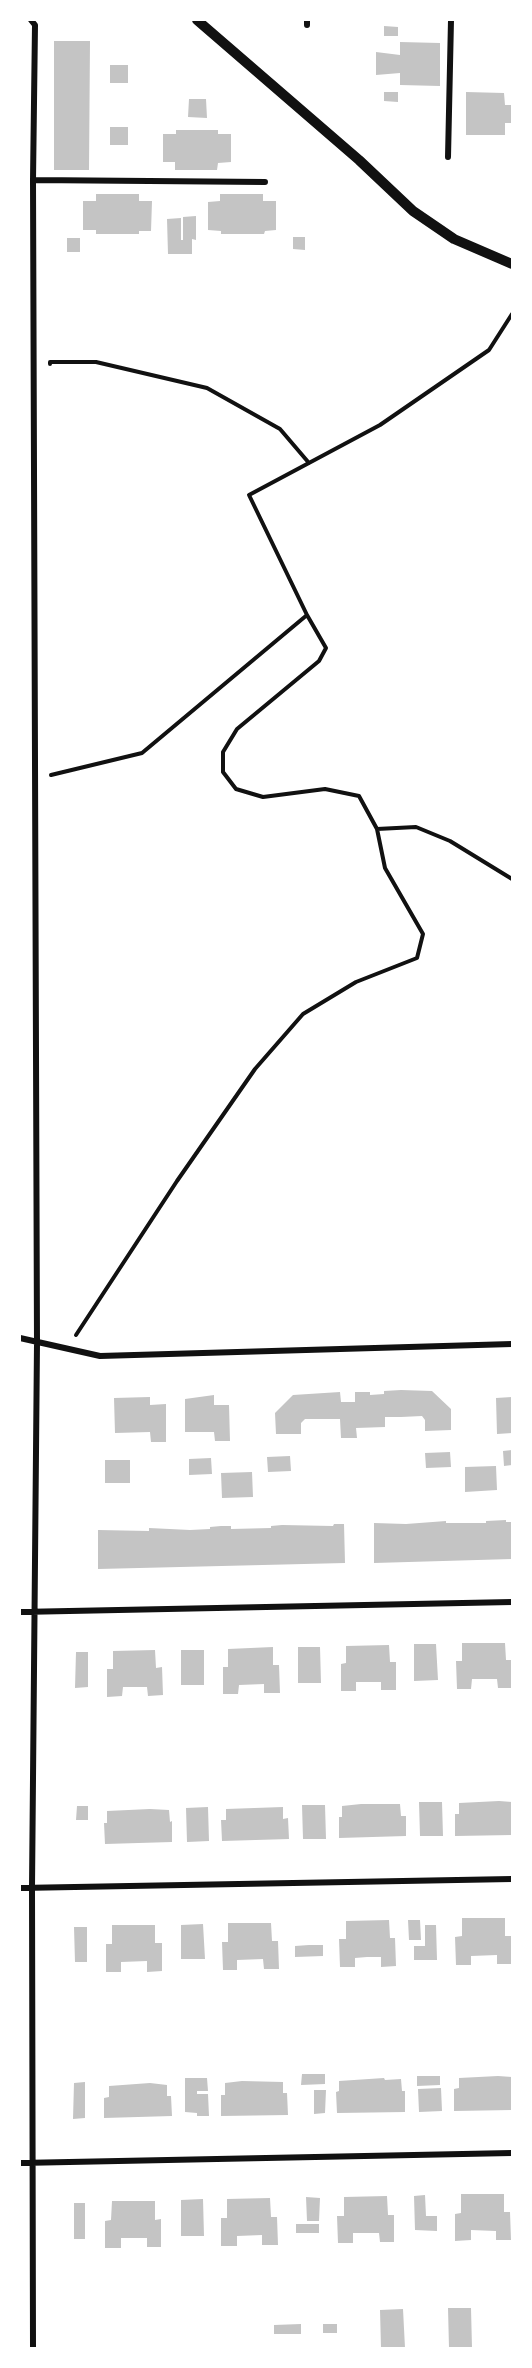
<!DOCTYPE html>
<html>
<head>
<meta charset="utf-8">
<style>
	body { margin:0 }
	#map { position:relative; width:532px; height:2368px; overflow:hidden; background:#fff; font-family:"Source Sans 3",sans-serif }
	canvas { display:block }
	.frame { position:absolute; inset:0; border:21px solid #fff; pointer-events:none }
</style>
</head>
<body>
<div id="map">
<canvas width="532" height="2368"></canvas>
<div class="frame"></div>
</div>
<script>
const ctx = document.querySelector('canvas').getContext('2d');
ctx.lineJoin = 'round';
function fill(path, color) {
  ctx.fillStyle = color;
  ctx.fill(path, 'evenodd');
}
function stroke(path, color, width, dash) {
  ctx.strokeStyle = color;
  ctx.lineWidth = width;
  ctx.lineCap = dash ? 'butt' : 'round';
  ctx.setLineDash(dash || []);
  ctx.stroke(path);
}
fill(new Path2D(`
	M384,26L398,27V36H384Z
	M54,41H90L89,170H54Z
	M400,42L440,43V86L400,85V73L376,75V52L400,55Z
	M110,65H128V83H110Z
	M384,92H398V102L384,101Z
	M466,92L504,93L505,105H512V123H505V135H466Z
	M189,99H206L207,118L188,117Z
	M110,127H128V145H110Z
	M176,130H218V134H231V162L218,163L217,170H175V162H163V134H176Z
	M96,194H139V201H152L151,231H139V234H96V230H83V201H96Z
	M220,194H263V201H276V230L265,231L264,234H221V231L208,230V202L220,201Z
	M196,216V240L192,239V254H168L167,219L181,218V240H183V217Z
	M293,237H305V250L293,249Z
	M67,238H80V252H67Z
	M401,1390L432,1391L451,1409V1430L425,1431V1420L422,1416L401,1417H385V1427L356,1428L357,1438H341L340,1419H305L301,1423V1434H276L275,1413L293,1395L340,1392L341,1402H355V1392H370V1395L384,1394V1391Z
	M214,1395V1405H229L230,1441H215L214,1432H185V1399Z
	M150,1397V1405L166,1404V1442H151L150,1432L115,1433L114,1398Z
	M512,1397V1433L497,1434L496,1398Z
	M512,1450V1465L504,1466L503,1451Z
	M450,1452L451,1467L426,1468L425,1453Z
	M290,1456L291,1471L268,1472L267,1457Z
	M211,1458L212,1474L189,1475V1459Z
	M105,1460H130V1483H105Z
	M496,1466L497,1490L465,1492V1467Z
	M252,1472L253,1497L222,1498L221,1473Z
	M506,1520V1522H512V1559L374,1563V1523L406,1524L446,1521V1523H486V1521Z
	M334,1524H344L345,1563L98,1569V1530L149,1531V1528L190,1530L210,1529V1527L221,1526H231V1529L271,1528V1526L282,1525L333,1526Z
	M462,1643H505L506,1660H512V1688H498L497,1679H472L471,1689H457L456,1661H462Z
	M414,1644H436L438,1680L414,1681Z
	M389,1645L390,1662H396V1690H381V1682H356V1691H341V1664L346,1663V1646Z
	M273,1647V1665H279L280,1693H264V1684L239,1685L238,1694H223V1667H228V1649Z
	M298,1647H320L321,1683H298Z
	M155,1650L156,1668L162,1667L163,1695L148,1696L147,1687H123L122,1696L107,1697V1669H113V1651Z
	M181,1650H204V1685H181Z
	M76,1652H88V1687L75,1688Z
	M499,1801L512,1802V1835L455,1836V1814H459V1803Z
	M419,1802H442L443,1836H420Z
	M361,1804H400L401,1816H406V1836L339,1838V1817H342V1806Z
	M302,1805H325L326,1839H303Z
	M77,1806H88V1820H76Z
	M208,1807L209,1841L187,1842L186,1808Z
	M283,1807V1819L288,1818L289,1839L222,1841L221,1820H226V1809Z
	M150,1809L169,1810L170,1822L172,1821V1842L105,1844L104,1823H107V1811Z
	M462,1918H505V1936H512V1964H497V1955L471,1956V1965H456L455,1937L462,1936Z
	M389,1920L390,1938H395L396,1966L381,1967V1957H367L355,1958V1967H340L339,1939H346V1921Z
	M408,1920H420L421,1940H409Z
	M228,1923H271L272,1941H278L279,1969H264L263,1959L237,1960V1970H223L222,1942H228Z
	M203,1924L205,1959H181V1925Z
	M112,1925H155V1943H162V1971L147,1972V1961L121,1962V1972H106V1944H112Z
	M425,1925H436L437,1960H414V1946H425Z
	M74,1927H87V1962H75Z
	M309,1945H323V1956L295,1957V1946Z
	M302,2074H325V2084L301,2085Z
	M417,2076H440V2085L417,2086Z
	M498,2076L512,2077V2110L454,2111V2089L459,2088V2078Z
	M185,2078H207L208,2091H197V2094H208L209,2116H197V2113L185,2112Z
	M384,2078L385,2080L401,2079L402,2091H405V2112L337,2113L336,2092L339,2091V2081Z
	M242,2081L283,2082V2093H287L288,2115L221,2116V2095H225V2083Z
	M85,2082V2118L73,2119L74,2083Z
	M150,2083L167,2085V2096H171L172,2116L104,2118V2098L109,2097V2086Z
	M441,2088L442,2111L419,2112L418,2089Z
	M314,2090H326L325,2113L314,2114Z
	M461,2194H504V2212H510L511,2240H496V2231L471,2230V2240L455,2241V2214L461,2213Z
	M425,2195L426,2216H437V2231L415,2230L414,2196Z
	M387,2196L388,2215H394V2242H380L379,2233H353V2243H338L337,2216H344V2197Z
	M306,2197L320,2198L319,2221H307Z
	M270,2198L271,2217H277L278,2245H262V2235L237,2236V2246H221V2218H227V2199Z
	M203,2199L204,2236H181V2200Z
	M112,2201H155V2220L161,2219V2247H147V2238H121V2248H105V2221L111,2220Z
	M74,2203H85V2239H74Z
	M296,2224H319V2233H296Z
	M448,2308H471L472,2348H449Z
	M403,2309L405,2348H381L380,2310Z
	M301,2324V2334H274V2325Z
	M323,2324H337V2333H323Z`), '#c4c4c4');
stroke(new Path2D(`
	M50,364V362H96L207,388L280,429L309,463
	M307,615L326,648L319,661L237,729L223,752V772L236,789L263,797L325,789L359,796L377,829L416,827L450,841L512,879
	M51,775L142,753L307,615L249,495L380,425L489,350L512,314
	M76,1335L177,1181L255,1069L303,1014L356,982L417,958L423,934L385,868L377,829`), '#111', 4);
stroke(new Path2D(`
	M31,20L35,25L33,180L37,1343L32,1887L33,2348
	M307,25V20
	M448,157L451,20
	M33,180L265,182
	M20,1338L100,1356L512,1344
	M20,1612L512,1602
	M20,1888L512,1879
	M20,2163L512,2153`), '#111', 6);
stroke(new Path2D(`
	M197,20L359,160L413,211L454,239L512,264`), '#111', 10);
</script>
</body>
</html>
